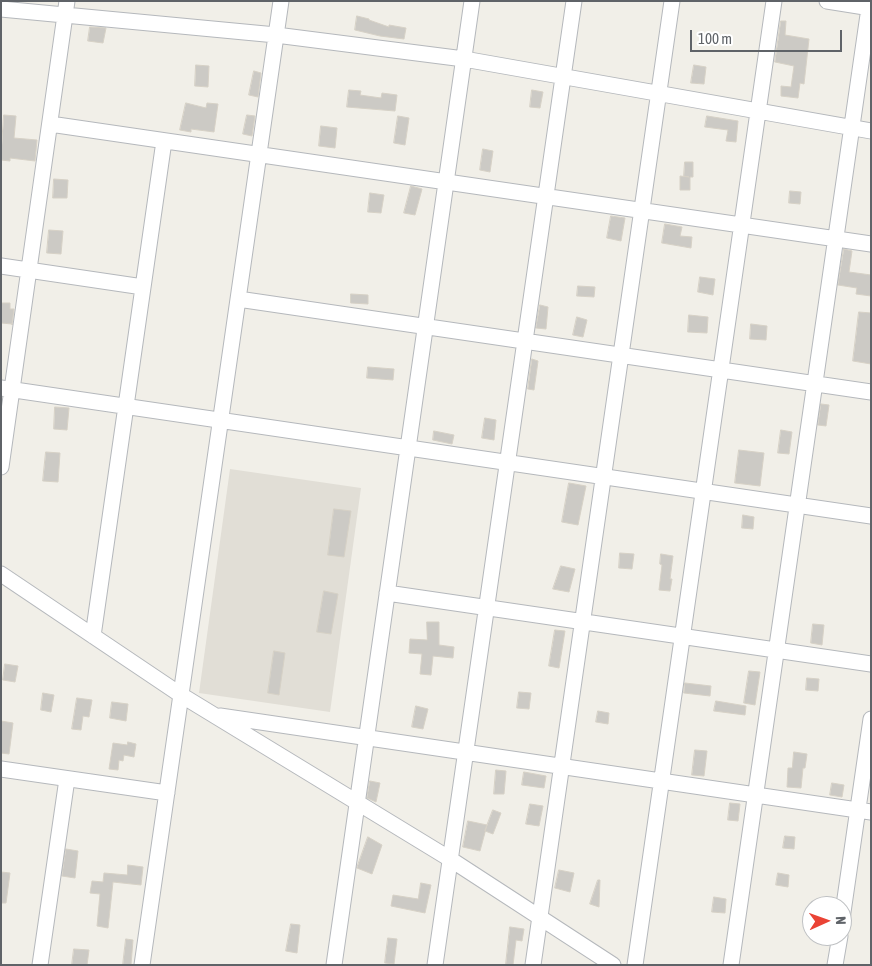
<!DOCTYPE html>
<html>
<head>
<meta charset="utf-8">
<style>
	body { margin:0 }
	#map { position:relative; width:872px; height:966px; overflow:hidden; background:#f1efe8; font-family:"Asap Condensed",sans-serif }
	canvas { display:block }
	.frame { position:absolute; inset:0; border:2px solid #5f6368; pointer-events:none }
	.north { position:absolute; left:802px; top:896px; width:50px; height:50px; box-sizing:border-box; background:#fff; border:1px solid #bfc1c3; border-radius:50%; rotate:88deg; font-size:14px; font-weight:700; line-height:20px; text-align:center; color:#5f6368 }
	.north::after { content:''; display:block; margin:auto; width:18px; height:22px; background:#ea4335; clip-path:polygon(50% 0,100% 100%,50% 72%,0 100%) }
	.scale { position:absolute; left:690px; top:30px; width:152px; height:22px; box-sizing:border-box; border:2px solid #5f6368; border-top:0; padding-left:6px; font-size:15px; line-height:18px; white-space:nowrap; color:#5f6368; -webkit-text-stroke:4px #fff; paint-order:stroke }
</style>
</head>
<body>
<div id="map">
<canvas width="872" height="966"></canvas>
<div class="frame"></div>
<div class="north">N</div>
<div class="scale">100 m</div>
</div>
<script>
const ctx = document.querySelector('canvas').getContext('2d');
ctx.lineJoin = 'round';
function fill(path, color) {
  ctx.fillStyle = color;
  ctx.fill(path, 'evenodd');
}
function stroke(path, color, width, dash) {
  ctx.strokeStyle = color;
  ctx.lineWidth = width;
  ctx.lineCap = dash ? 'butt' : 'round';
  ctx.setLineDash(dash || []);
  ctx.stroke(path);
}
fill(new Path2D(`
	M230,469L361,488L330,712L199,693Z`), '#e1ded6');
const building = new Path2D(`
	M357,16L369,19V20L389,27V25L406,28L404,39L380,36L355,30Z
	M781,21H786L785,35L809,39L804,84L800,83L798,98L781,96V86L791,87L794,66L775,62Z
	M90,27L106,28L103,43L88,41Z
	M196,65L209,66L208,87L195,86Z
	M694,65L706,67L704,84L691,83Z
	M254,71L261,73L258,97L249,95Z
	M349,90L361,91L360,95L381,98L382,93L397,95L395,111L347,107Z
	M532,90L543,92L540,108L530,107Z
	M186,103L206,108L207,103L218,104L214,132L191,129V132L180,130Z
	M4,115L16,116L14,138L37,140L35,161L10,158V161L1,160Z
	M247,115L255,116L252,136L243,134Z
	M398,116L409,118L405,145L394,143Z
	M707,116L738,121L736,142L726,141L728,130L705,127Z
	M321,126L337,128L335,148L319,146Z
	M483,149L493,151L490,172L480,170Z
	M685,162H693V177H690V190H680V176L689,177L684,176Z
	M54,179L68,180L67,198H53Z
	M411,186L422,189L415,215L404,213Z
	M790,191L801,192L800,204L789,203Z
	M370,193L384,195L381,213L368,212Z
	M611,216L625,218L621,241L607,238Z
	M665,224L682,227L680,236L692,237L691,248L662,243Z
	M49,230L63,231L61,254L47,253Z
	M844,249L852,251L849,272L871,275V296L856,294L857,288L838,285Z
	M700,277L715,279L713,295L698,292Z
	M578,286L595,287L594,297L577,296Z
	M351,294L368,295V304L351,303Z
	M1,303H10V309H14L12,325V324L1,323Z
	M540,305L548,307L546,329L536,328Z
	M859,312L871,313V364L853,361Z
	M689,315L708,317L707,333L688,332Z
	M577,317L587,320L583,337L573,335Z
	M751,324L767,326L766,340L750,339Z
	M532,359L538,361L534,390L528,389Z
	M368,367L394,369L393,380L367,378Z
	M821,404L829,405L826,426L818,425Z
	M55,407L69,408L67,430L54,429Z
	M485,418L496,420L494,440L482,438Z
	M781,430L792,432L789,454L778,453Z
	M434,431L454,435L452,444L433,440Z
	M739,450L764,453L760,486L735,483Z
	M46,452L60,453L58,482L43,481Z
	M569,483L586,486L578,525L562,522Z
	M334,509L351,511L344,557L328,555Z
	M743,515L754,517L753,529L742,528Z
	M620,553L634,554L632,569L619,568Z
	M661,554L673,556L670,579H672L670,591L659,590L662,565L660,564Z
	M561,566L575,569L569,592L553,589Z
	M324,591L338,594L331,634L317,632Z
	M427,622H439V645L454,647L453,658L433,656L431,675L420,674L422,654L409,653L410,639L427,640Z
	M813,624L824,625L822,645L811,643Z
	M555,630L565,631L559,668L549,666Z
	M274,651L285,653L279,695L268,693Z
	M5,664L18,666L15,682L3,680Z
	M749,671L760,672L755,705L744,703Z
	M807,678L819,679L818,691L806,690Z
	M685,683L711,686L710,696L684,693Z
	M519,692L531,693L529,709L517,708Z
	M43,693L54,695L51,712L41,710Z
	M77,698L92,700L89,717L83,716L81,730L72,729Z
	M716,701L746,706L745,715L714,711Z
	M112,702L128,704L126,721L110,718Z
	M416,706L428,709L423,729L412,727Z
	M598,711L609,713L608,724L596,722Z
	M1,721L13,723L9,754L1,753Z
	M128,742L136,744L134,757L124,755L123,761L119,760L118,770L109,769L113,743L127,745Z
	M695,750L707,751L704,776L692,775Z
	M794,752L807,754L805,768H803L801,788L787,787L788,768H792Z
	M496,770L506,771L504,794H494Z
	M524,772L546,776L544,788L522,785Z
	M370,781L380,783L376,802L367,798Z
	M832,783L844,785L842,797L830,795Z
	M730,803L740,804L738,821L728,820Z
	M530,804L543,806L539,826L526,824Z
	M493,810L501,813L493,834L485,831Z
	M468,821L487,825L480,851L463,847Z
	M785,836L795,837L794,849L783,848Z
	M368,837L382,845L372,874L357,868Z
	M66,849L78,851L75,878L62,876Z
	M128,865L143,867L141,885L113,882L108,928L97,926L100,894L90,893L92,881L103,882L104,873L127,875Z
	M559,870L574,873L570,892L555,888Z
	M1,872L10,873L6,903H1Z
	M778,873L789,875L788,887L776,885Z
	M598,880H600L599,907L590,904Z
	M421,883L431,885L425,913L391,906L393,895L418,899Z
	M714,897L726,899L725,913L712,912Z
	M291,924L300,925L297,953L286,951Z
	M510,927L524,929L522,941L516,940L513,965L506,964Z
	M388,938L397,939L394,964L385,963Z
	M126,939L133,940L131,965H123Z
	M74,949L89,950L87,965H72Z`);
fill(building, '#cccac5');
stroke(building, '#d6d1c6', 1);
const minor = new Path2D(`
	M827,1L871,8
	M1,9L276,35L464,59L871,131
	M50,124L871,244
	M1,266L143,287
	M238,299L871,392
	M1,388L871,516
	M1,467L67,1
	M1,574L181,695L450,859L613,965
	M387,593L871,664
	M93,636L164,141
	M220,716L871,812
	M1,769L167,793
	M842,919L871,719
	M40,965L67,779
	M142,965L281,1
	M334,965L472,1
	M435,965L574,1
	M533,965L672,1
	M635,965L774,1
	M731,965L870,1
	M835,965L840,936`);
stroke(minor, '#b5b8bc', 17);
stroke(minor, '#fff', 15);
</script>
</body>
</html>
